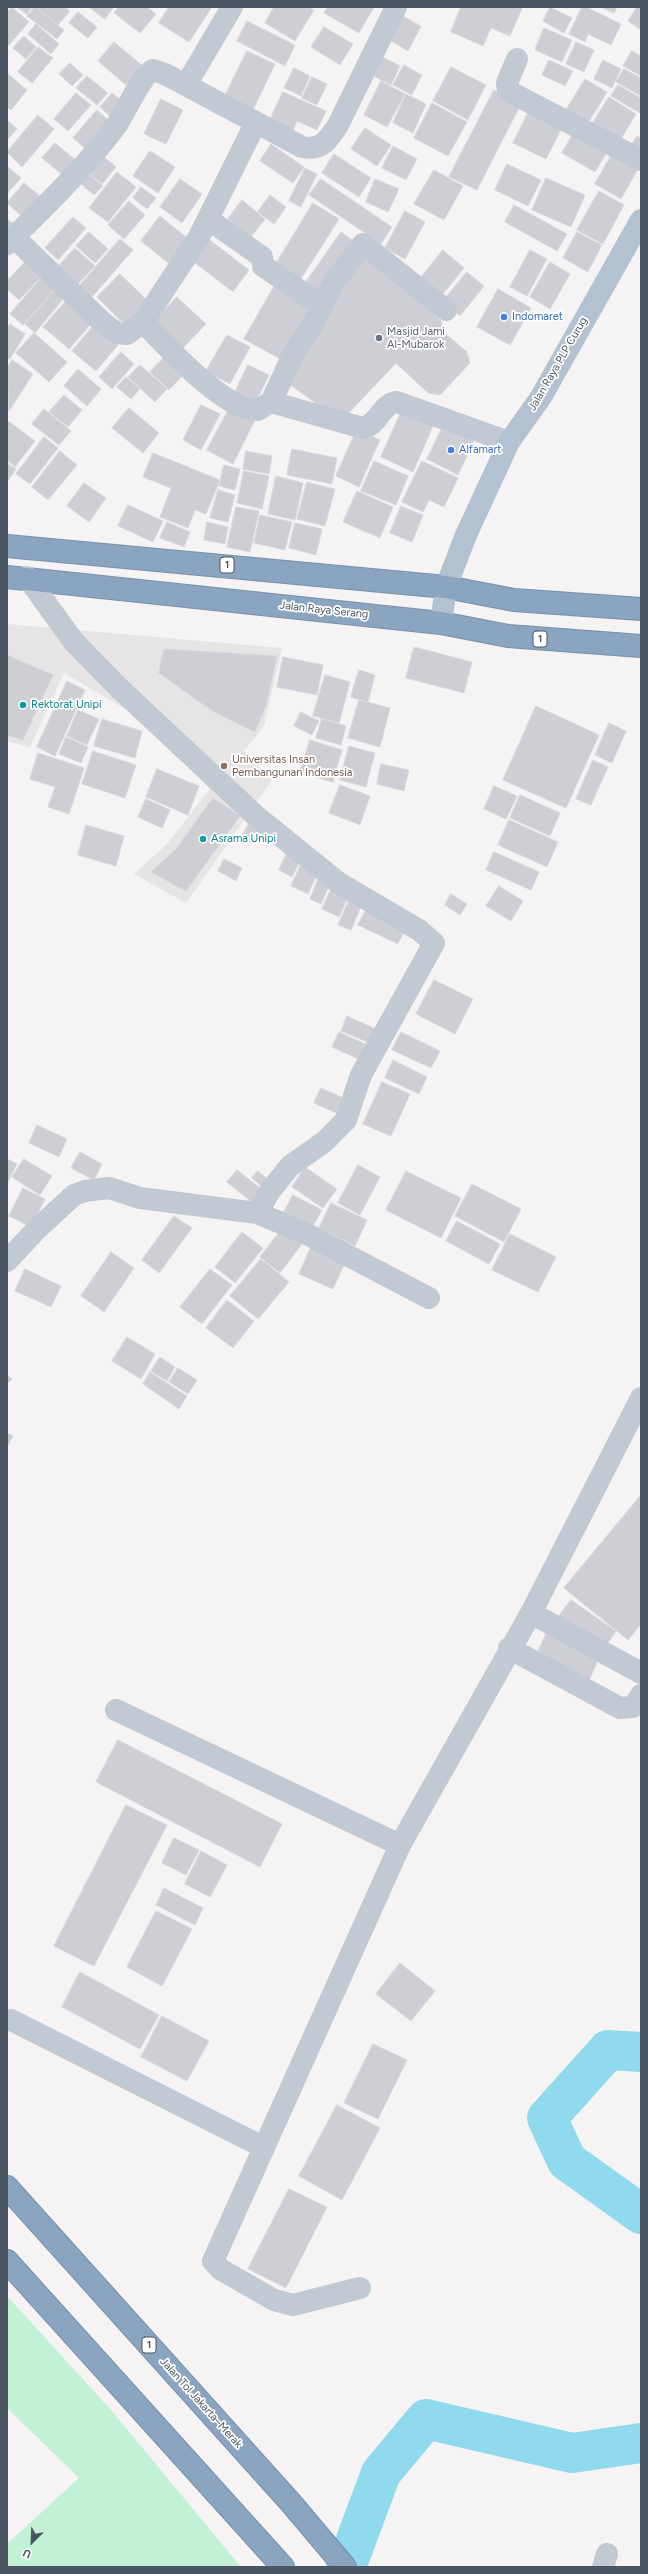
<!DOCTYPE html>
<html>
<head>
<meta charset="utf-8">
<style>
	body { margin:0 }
	#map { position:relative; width:648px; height:2574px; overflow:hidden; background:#f5f3f3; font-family:Figtree,sans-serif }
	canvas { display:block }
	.frame { position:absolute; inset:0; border:8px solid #4a5661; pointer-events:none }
	.north { position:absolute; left:12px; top:2522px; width:40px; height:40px; -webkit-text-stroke:3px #fff; paint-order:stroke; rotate:204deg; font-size:11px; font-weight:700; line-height:16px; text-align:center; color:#4a5661 }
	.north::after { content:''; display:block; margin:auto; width:14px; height:18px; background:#4a5661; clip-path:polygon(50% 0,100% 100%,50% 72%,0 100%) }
</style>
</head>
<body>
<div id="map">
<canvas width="648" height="2574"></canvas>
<div class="frame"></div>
<div class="north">U</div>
</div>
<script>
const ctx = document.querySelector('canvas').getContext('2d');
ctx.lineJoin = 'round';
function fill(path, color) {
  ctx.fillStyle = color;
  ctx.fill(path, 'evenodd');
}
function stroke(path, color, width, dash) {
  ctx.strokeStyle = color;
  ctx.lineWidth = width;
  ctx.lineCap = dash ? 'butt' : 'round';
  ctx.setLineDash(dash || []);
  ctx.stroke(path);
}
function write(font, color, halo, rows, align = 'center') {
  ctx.font = font + ' Figtree,sans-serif';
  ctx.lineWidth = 3.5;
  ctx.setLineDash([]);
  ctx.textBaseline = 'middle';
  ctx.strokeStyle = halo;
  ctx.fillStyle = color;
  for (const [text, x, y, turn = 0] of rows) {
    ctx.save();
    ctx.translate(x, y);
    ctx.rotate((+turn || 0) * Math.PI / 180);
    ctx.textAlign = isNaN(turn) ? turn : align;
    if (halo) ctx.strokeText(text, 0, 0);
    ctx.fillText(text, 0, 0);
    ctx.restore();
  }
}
fill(new Path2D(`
	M7,624L282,648L264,726L244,751L272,780L186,903L134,874L167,844L210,789L151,724L64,673L30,747L7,741Z`), '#e6e4e5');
fill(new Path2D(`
	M7,2296L111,2410L241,2567H7V2544L79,2478L7,2408Z`), '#c3f1d5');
stroke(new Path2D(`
	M641,2052L608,2050L547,2118L567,2161L641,2214
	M346,2567L381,2473L426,2419L572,2453L641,2443`), '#90daee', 40);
const building = new Path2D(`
	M12,7L29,22L9,45L7,43V12Z
	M17,7H32L27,14Z
	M35,7L64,30L57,39L27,16Z
	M65,7L70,11L58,25L37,8Z
	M89,7H114L105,19Z
	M119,7H147L156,14L140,33L114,13Z
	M169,7H212L189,42L159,23Z
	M274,7H308L314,10L295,41L265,23Z
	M328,7H374L359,33L324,13Z
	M461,7H519L522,8L510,36L491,28L483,46L451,32Z
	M550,7L572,18L564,33L543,21Z
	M582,7H586L621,24L611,45L588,34L585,42L569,34Z
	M601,7H617L614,13Z
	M637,7H641V30L628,21Z
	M78,12L97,27L88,38L69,23Z
	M399,14L421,26L408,51L386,38Z
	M247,21L295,45L285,66L237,41Z
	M36,24L59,44L51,54L28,34Z
	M324,27L353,44L340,65L311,47Z
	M544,28L572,40L562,62L535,50Z
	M24,36L36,47L26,59L13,48Z
	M114,42L143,66L126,85L98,61Z
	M576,42L594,50L584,72L566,64Z
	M38,47L53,58L32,83L18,72Z
	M247,51L275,64L252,112L224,98Z
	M632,51L641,56V76L623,66Z
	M377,54L400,66L391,85L368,73Z
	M549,60L573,71L565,86L542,75Z
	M603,60L621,69L612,88L594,79Z
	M70,63L83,75L72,86L59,74Z
	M404,65L422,75L412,95L393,85Z
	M451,67L486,85L468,120L433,101Z
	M294,68L310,76L301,96L284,88Z
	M624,69L641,78V96L616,82Z
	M7,73L27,90L11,110L7,107Z
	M87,76L108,93L97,105L76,88Z
	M312,77L327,84L317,105L302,98Z
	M585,79L607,92L587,125L565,112Z
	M381,81L405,94L387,127L364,115Z
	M618,85L641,98L640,113L611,96Z
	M494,90L521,104L477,190L449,177Z
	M283,92L326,111L317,130L297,121L292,133L269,122Z
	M76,93L91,105L68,131L54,119Z
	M112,93L126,105L113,119L100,107Z
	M406,94L426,104L413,133L393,123Z
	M609,97L636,114L618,144L590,127Z
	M161,99L183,110L166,144L144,134Z
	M432,103L467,122L448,156L414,138Z
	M531,107L564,124L546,159L513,143Z
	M97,110L112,123L88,151L73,138Z
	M38,115L54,129L22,167L7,152Z
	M7,120L17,129L7,140Z
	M365,128L391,145L377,166L351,149Z
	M574,132L607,152L595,172L562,153Z
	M637,136L641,138V156L629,150Z
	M55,143L78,162L65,177L42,158Z
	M271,144L304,167L293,183L260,161Z
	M393,146L417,159L406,180L382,168Z
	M150,151L175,167L158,193L133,176Z
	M613,152L639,167L621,199L595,184Z
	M334,154L371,178L359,197L322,173Z
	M102,155L116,167L102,184L88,173Z
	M507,164L541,180L528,206L495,190Z
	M7,166L21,178L7,194Z
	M305,168L317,174L301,207L289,201Z
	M434,170L463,186L444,220L414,204Z
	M117,172L136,187L108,222L89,208Z
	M87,173L103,186L94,195L79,182Z
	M546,178L585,195L571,227L532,210Z
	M180,179L202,194L182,223L160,207Z
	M321,179L392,227L381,244L309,195Z
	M375,179L399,189L388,212L366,202Z
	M24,183L46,201L28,222L7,203Z
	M141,187L156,198L147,209L133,198Z
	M599,191L624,205L603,244L577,230Z
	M270,195L286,207L274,224L258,212Z
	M242,200L265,219L251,237L228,219Z
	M129,201L145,215L124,239L108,225Z
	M313,203L339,219L299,282L274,267Z
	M514,205L567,234L557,251L505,222Z
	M405,211L425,222L405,259L385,248Z
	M160,216L192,242L172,266L141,241Z
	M73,217L86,228L58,260L45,248Z
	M7,219L17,226L7,240Z
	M89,232L108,249L95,263L76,246Z
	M341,232L355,242L321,298L304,285Z
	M577,232L602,245L588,272L563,258Z
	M207,238L249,270L233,292L190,259Z
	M120,239L133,250L86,304L73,293Z
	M75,248L95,266L72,290L53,272Z
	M365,250L442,322L440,329L467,352L470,363L440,395L428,393L396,363L346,416L337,418L286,382Z
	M443,250L464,268L439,299L418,281Z
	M530,250L547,259L527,296L510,287Z
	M26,261L42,276L19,300L7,289V281Z
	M550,262L570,274L550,309L530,297Z
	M467,272L484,286L460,316L443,301Z
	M120,274L149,302L126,326L97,297Z
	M43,276L56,288L23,325L10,314Z
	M276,283L316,306L284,361L244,339Z
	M498,289L531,308L510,345L477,327Z
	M55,290L64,298L35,333L25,324Z
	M177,297L206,324L181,350L152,323Z
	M66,301L92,323L69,349L43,327Z
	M10,324L25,334L10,359L7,357V329Z
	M94,325L118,345L96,371L72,351Z
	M34,333L67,362L49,382L16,353Z
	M227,335L250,347L230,384L206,371Z
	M121,352L134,364L112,389L99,377Z
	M167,354L186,372L169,390L150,372Z
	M12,360L33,374L9,411L7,368Z
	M140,365L167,389L155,402L128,377Z
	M248,365L269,375L253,408L232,398Z
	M78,369L101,389L87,406L64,386Z
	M126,377L140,389L131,399L117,387Z
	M64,395L82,410L68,427L49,412Z
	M201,405L220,414L201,450L183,440Z
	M231,405L256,418L233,464L207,450Z
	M129,408L159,433L143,453L112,428Z
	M44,409L71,431L59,445L32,424Z
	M401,412L433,426L413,472L381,457Z
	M7,420L35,441L15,467L7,460Z
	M443,426L474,441L458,475L427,459Z
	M357,429L380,440L359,487L336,476Z
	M44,437L58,448L30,484L16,474Z
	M292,449L337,458L332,484L287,475Z
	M60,451L77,465L48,500L32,487Z
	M246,451L272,456L269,474L243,469Z
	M153,453L220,480L206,514L195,510L188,528L160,517L171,488L143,477Z
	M374,461L408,476L396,505L361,491Z
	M422,461L458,478L444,507L429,500L423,512L402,502Z
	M7,463L16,469L7,482Z
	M224,465L240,469L235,490L219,486Z
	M244,471L269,476L262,509L237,503Z
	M276,476L303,483L295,520L268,514Z
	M307,482L335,489L325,526L297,519Z
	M84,483L106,498L89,522L67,506Z
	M218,490L235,495L228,522L210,518Z
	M357,491L393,507L380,538L343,522Z
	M128,505L163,521L153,542L118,526Z
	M401,506L423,515L412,542L390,533Z
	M236,507L259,511L250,552L227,547Z
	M260,515L292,522L285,550L254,543Z
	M167,522L190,532L184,547L160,538Z
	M207,522L228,527L225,544L204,540Z
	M295,523L322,529L316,555L289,548Z
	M414,647L472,662L464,693L406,678Z
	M164,649L277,656L266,706L255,732L211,710L159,673Z
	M7,655L53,675L23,740L7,735Z
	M283,657L323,665L317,695L277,687Z
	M359,670L375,675L368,702L351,697Z
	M325,675L350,682L339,723L313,716Z
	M67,681L85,690L55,756L37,747Z
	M359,700L390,708L380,747L348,738Z
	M536,706L599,735L566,808L503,780Z
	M78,710L99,719L87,745L67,736Z
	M301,712L319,721L312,735L294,726Z
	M102,719L142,731L135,758L94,746Z
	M322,719L346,726L341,745L316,738Z
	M609,723L626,731L612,763L595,755Z
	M66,737L88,747L81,763L59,754Z
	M310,740L342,750L333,782L300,773Z
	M349,746L375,753L366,787L340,780Z
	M93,751L136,765L125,798L82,784Z
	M38,753L84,768L69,814L48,807L55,787L30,779Z
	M593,760L608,767L591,805L576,799Z
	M381,764L409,770L404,791L377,784Z
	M157,769L199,786L188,815L146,797Z
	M340,785L370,796L360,825L329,813Z
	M494,786L517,796L506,819L484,809Z
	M520,795L560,813L550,836L510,818Z
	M213,798L240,816L186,891L151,872L176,849Z
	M146,799L170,810L162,828L138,817Z
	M509,820L558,842L547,867L498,845Z
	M249,823L261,830L254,842L242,836Z
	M86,825L124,836L116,866L78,855Z
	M494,852L539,872L531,890L486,870Z
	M287,853L301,859L292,877L279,870Z
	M224,859L242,868L236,881L218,871Z
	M303,860L320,867L308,894L291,886Z
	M319,877L331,882L321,904L310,899Z
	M499,886L523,901L511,921L486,906Z
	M331,889L348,897L339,917L322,909Z
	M451,894L467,904L460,915L445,905Z
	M351,896L363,902L351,930L338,925Z
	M368,906L407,925L398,944L358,925Z
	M434,980L473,999L455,1034L416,1014Z
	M347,1016L378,1030L372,1044L341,1031Z
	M339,1032L370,1046L363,1061L332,1047Z
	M401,1032L440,1051L431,1068L392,1050Z
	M393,1060L427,1077L419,1094L385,1078Z
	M382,1082L410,1094L391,1136L363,1124Z
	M321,1088L350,1101L343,1116L314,1103Z
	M37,1125L67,1139L59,1157L29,1143Z
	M80,1152L102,1164L94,1180L71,1168Z
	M7,1159L17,1164L7,1184Z
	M24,1159L52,1176L40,1195L12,1177Z
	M358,1165L380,1177L360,1215L338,1203Z
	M305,1167L337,1189L323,1208L292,1187Z
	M237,1170L264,1191L254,1204L227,1182Z
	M258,1171L271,1182L265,1189L252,1178Z
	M406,1171L461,1198L441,1238L386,1210Z
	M472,1184L521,1209L504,1242L455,1216Z
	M23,1188L45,1199L31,1227L9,1216Z
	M293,1195L322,1210L312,1228L283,1214Z
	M331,1203L367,1220L355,1246L319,1228Z
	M174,1216L192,1228L159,1273L142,1260Z
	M457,1221L500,1244L489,1264L446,1241Z
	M285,1225L305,1240L280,1273L260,1257Z
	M242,1232L263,1248L235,1283L215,1267Z
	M510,1234L556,1257L538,1292L492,1270Z
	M311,1247L345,1263L333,1289L299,1274Z
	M111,1252L134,1268L104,1312L81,1296Z
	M261,1259L289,1282L258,1319L230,1296Z
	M25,1269L61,1286L51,1307L15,1291Z
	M210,1269L232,1285L202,1324L180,1307Z
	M227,1300L254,1321L233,1348L206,1328Z
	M127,1337L155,1354L141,1379L112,1361Z
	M160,1357L175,1367L167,1381L151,1371Z
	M178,1368L197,1380L188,1394L169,1382Z
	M150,1372L187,1396L179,1409L143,1384Z
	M7,1375L12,1379L7,1384Z
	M7,1433L13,1436L7,1447Z
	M641,1495V1624L628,1640L564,1588Z
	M571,1600L616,1631L604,1649L558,1617Z
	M549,1627L602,1651L588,1683L535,1659Z
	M118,1740L282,1824L260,1867L96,1782Z
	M126,1805L167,1825L94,1966L54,1946Z
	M174,1838L199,1850L186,1875L162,1863Z
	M201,1851L227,1865L210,1897L185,1884Z
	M164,1888L203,1908L195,1925L156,1905Z
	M156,1911L192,1929L162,1986L127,1967Z
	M400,1963L435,1991L411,2021L376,1994Z
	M80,1972L159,2015L140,2049L62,2007Z
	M162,2016L209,2041L187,2081L141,2057Z
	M373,2044L407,2060L378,2119L344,2103Z
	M337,2105L380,2128L342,2200L299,2176Z
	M289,2189L327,2207L286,2288L248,2269Z`);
fill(building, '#cdcfd5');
stroke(building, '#d7d9de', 1);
const highway = new Path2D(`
	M7,546L446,587L514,600L641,609
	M7,577L441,623L508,636L641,646
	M7,2187L291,2503L345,2567
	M7,2261L283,2567`);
stroke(highway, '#7690ad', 24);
stroke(new Path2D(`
	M517,59L507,83L508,91L641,160
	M186,85L232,7
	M208,219L262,257L263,266L321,305
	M14,237L102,322L117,333L127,334L143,322C166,345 225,412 258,410L271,402L363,428C379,425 381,403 397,402L509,442
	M7,244C46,205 83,170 116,126C125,113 141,76 153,70L165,74L302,147C322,151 328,140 338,125L396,7
	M143,322L199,237L256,122
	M271,402L295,351L314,322L334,282L363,244L446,310
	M257,1213L305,1233L429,1298
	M7,1261L36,1230L74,1195L85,1191L109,1188L140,1198L257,1213L270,1191L290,1166L324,1142L346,1120L361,1075L434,943L419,930L339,883L256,816L118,687L74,642L27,577
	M531,1613L641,1673
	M509,1648L620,1708L633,1707L641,1695
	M116,1710L400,1845
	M11,2020L263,2147
	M360,2288L293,2305L274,2300L220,2269L213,2261L400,1845L531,1613L641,1398
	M603,2567L607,2554`), '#c1cad2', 22);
stroke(new Path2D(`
	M441,623L446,587L466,535L509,442L541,397L641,220`), '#b3c2d1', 22);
stroke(highway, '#8ba5c1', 22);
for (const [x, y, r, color] of [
	[504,317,4,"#3f7fe0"],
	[379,338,4,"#6b7280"],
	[451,450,4,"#3f7fe0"],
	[23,705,4,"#0f9aa8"],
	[224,766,4,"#8d6e63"],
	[203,839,4,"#0f9aa8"]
]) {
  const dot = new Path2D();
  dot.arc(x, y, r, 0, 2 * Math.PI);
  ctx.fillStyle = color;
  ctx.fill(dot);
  stroke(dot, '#fff', 1.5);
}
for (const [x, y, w] of [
	[227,565,14],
	[540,639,14],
	[149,2345,14]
]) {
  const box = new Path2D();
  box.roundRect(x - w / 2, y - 8, w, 16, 3);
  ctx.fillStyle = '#fff';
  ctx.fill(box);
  stroke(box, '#4a5661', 1);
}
write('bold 10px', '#4a5661', null, [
	["1",227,565],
	["1",540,639],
	["1",149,2345]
]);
write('11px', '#366cbe', '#fff', [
	["Indomaret",512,317],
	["Alfamart",459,450]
], 'left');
write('11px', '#5b616d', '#fff', [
	["Masjid Jami",387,332],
	["Al-Mubarok",387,345]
], 'left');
write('11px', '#4a5661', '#fff', [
	["Jalan Raya PLP Curug",558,364,-60],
	["Jalan Raya Serang",324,610,6],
	["Jalan Tol Jakarta–Merak",201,2403,48]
]);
write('11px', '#0d838f', '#fff', [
	["Rektorat Unipi",31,705],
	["Asrama Unipi",211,839]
], 'left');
write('11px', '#785e54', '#fff', [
	["Universitas Insan",232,760],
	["Pembangunan Indonesia",232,773]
], 'left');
</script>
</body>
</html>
